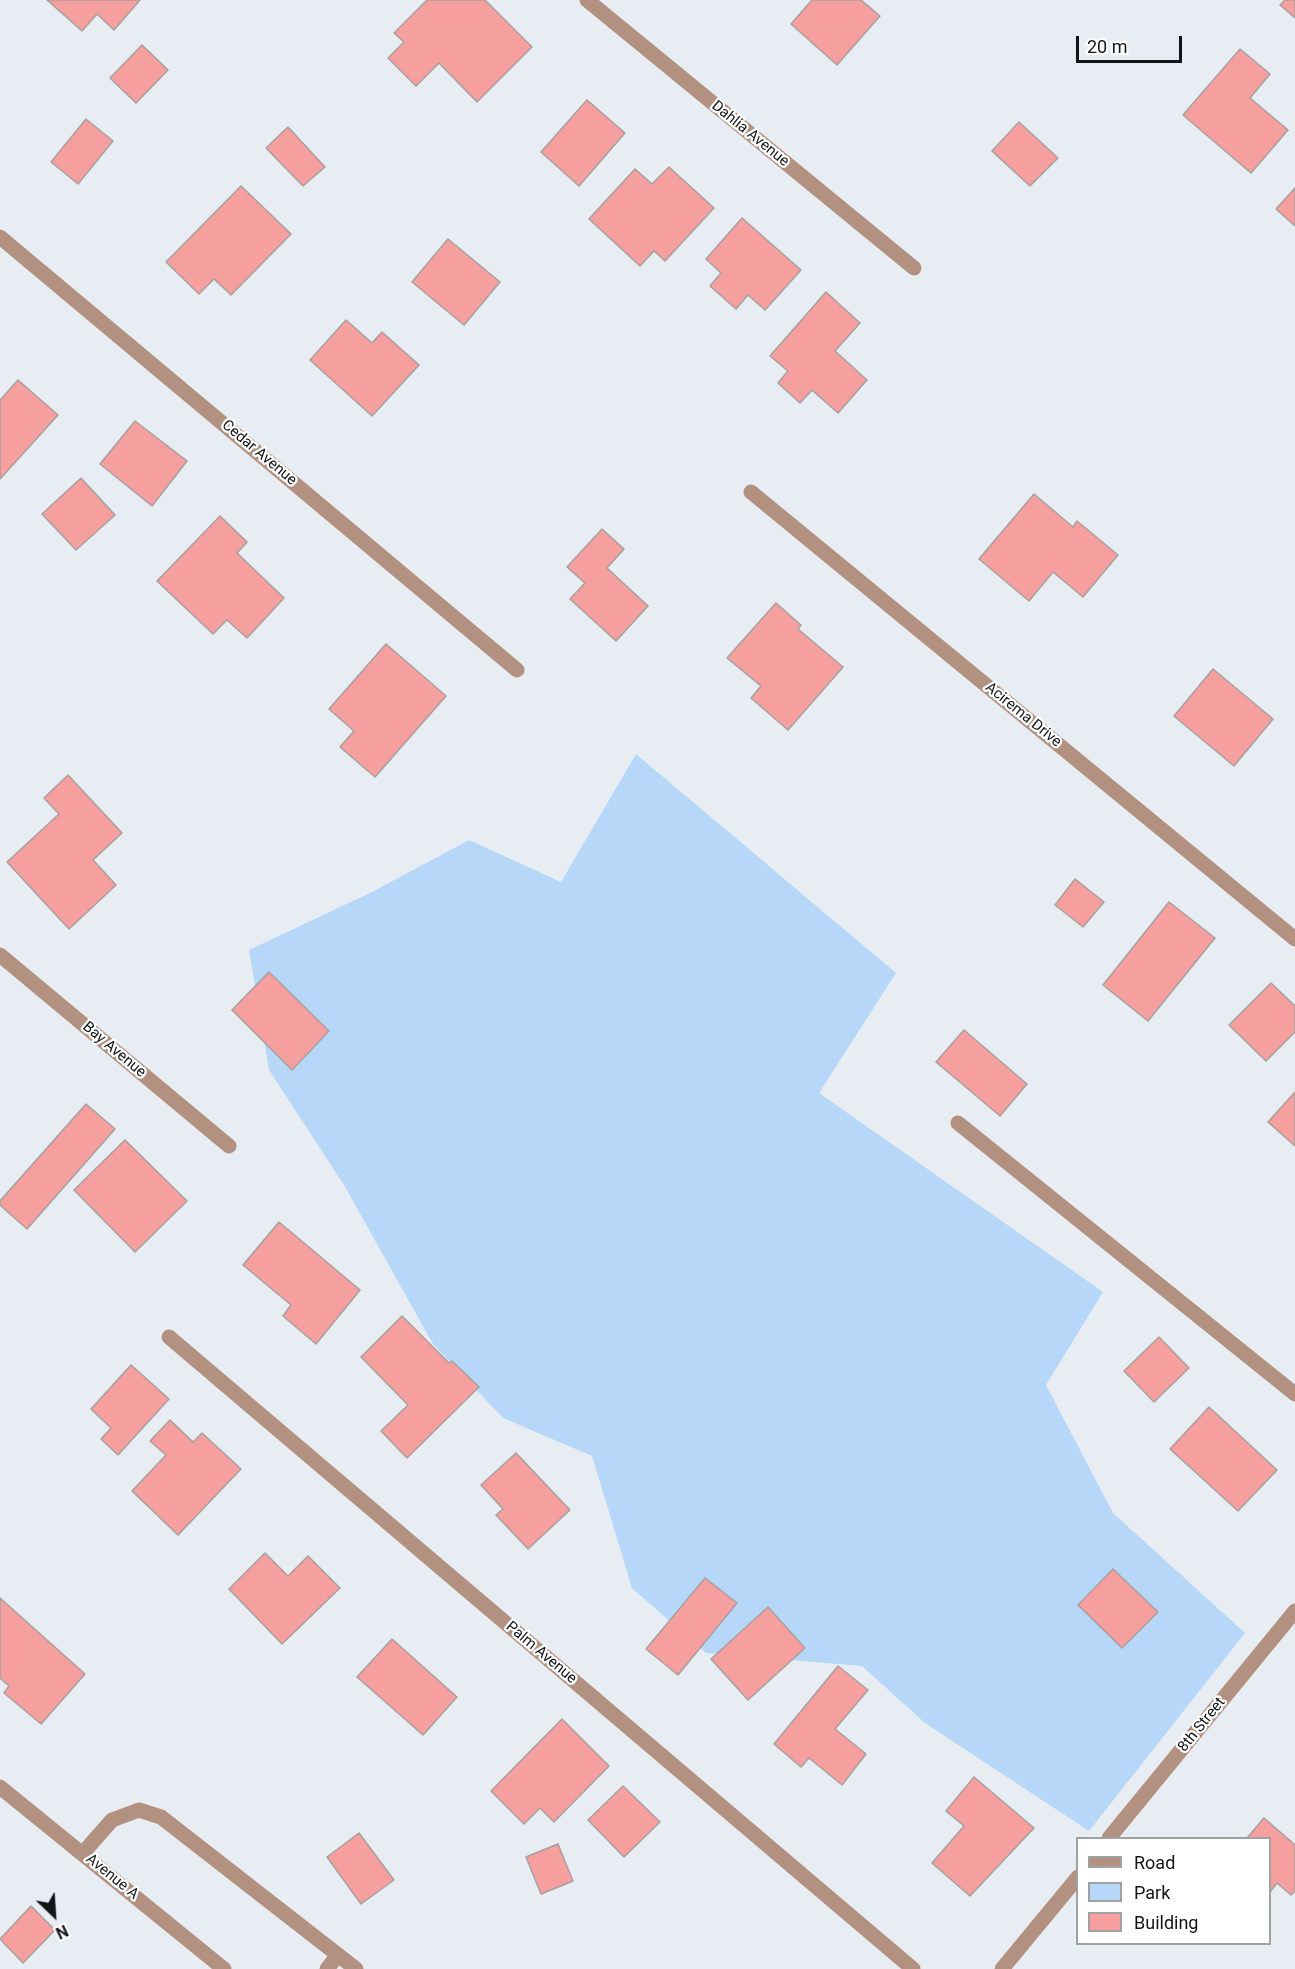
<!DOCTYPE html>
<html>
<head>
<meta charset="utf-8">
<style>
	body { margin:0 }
	#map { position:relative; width:1295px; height:1969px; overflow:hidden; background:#e7edf3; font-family:Roboto,sans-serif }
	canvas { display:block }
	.legend { position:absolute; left:1076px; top:1837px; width:195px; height:108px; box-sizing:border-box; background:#fff; border:2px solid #a0a1a2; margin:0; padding:8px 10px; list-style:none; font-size:18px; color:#121517 }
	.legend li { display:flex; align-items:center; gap:12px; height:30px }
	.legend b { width:30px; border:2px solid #a0a1a2 }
	.north { position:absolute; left:24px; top:1885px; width:60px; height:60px; -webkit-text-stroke:4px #fff; paint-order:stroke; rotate:155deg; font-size:16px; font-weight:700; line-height:24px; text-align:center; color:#121517 }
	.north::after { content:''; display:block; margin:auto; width:21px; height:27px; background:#121517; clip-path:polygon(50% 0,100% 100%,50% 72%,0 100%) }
	.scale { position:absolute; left:1076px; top:36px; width:106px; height:27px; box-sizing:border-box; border:3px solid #121517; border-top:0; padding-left:8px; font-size:18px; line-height:21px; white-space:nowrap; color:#121517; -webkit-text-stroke:4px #fff; paint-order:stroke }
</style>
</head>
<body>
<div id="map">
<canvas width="1295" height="1969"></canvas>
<ul class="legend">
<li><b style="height:8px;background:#b29180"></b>Road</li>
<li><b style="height:16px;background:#b7d7f8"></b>Park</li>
<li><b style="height:16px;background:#f59f9f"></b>Building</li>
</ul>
<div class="north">N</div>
<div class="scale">20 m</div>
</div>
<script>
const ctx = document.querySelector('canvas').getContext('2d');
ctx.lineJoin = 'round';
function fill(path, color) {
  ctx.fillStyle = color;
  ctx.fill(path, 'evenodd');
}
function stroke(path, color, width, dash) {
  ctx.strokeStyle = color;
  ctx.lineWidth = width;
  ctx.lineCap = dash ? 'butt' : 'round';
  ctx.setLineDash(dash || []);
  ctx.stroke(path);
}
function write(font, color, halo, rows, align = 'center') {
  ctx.font = font + ' Roboto,sans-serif';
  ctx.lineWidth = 4.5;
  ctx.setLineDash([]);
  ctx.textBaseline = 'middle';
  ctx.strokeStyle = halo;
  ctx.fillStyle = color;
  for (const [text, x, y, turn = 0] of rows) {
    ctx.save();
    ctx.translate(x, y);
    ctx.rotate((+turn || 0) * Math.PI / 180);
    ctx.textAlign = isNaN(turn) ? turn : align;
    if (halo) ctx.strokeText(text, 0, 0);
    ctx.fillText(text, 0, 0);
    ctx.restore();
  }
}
fill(new Path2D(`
	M636,754L896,973L819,1093L1103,1292L1046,1385L1113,1513L1245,1633L1089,1831L925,1723L862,1666L706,1653L632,1588L592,1456L503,1418L433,1344L344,1185L269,1070L249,950L372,892L469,840L561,882Z`), '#b7d7f8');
const building = new Path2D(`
	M47,0H140L114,30L97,14L82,31Z
	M427,0H485L532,47L477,102L439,63L416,86L388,58L404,42L394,33Z
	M812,0H861L880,16L837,65L791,24Z
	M1285,0H1295V18L1280,5Z
	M142,45L168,70L136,103L110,78Z
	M1240,49L1270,74L1250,98L1288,130L1251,173L1183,115Z
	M587,100L625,133L579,186L541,152Z
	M86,119L113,141L78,184L51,162Z
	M1019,122L1058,158L1030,186L992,151Z
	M288,127L325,167L303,186L266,148Z
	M669,167L714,208L665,261L654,251L640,266L589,219L635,169L652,184Z
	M241,186L291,234L231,295L214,279L199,294L166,262Z
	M1295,188V226L1276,209Z
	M742,218L801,270L765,310L748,295L736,309L710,286L721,273L706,259Z
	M448,239L500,282L464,325L412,282Z
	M826,292L860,323L835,351L867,380L838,413L812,390L800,403L778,383L788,371L770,356Z
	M346,320L372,343L382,332L419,365L372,416L310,360Z
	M18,380L58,415L0,479V400Z
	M135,421L187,461L152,506L100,464Z
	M81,478L115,515L76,550L42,514Z
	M1034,494L1073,527L1077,521L1118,555L1083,597L1053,572L1029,601L979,559Z
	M220,516L247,542L237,553L284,598L247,638L227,620L213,634L157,581Z
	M602,529L624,549L607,568L648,606L616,641L570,599L585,583L567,567Z
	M776,603L801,625L798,629L843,667L788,730L751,698L761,686L727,658Z
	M386,644L446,696L375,777L340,747L354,731L329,709Z
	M1213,669L1273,719L1234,766L1174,716Z
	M68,775L122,833L93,860L116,885L69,929L7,862L59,814L44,798Z
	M1075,879L1104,902L1083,927L1055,905Z
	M1169,902L1215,938L1148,1021L1103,985Z
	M269,972L329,1031L292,1070L232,1010Z
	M1271,983L1295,1006V1032L1266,1061L1229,1025Z
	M964,1030L1027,1084L1000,1116L936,1062Z
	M1295,1092V1146L1268,1122Z
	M86,1104L115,1129L27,1229L0,1205V1201Z
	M125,1140L187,1201L135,1252L74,1190Z
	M279,1222L360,1290L316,1344L283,1316L291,1305L243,1265Z
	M402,1316L449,1363L452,1361L479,1387L407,1458L381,1431L408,1405L361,1357Z
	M1159,1337L1189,1368L1154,1402L1124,1371Z
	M131,1365L169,1399L118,1455L101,1439L111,1428L91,1409Z
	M1209,1407L1277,1470L1238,1511L1170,1449Z
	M170,1420L193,1442L202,1433L241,1469L178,1535L132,1491L166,1455L150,1441Z
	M516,1453L570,1510L528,1549L496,1515L503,1509L481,1485Z
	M265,1553L288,1576L308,1556L340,1588L282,1644L229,1589Z
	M1113,1569L1158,1612L1122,1648L1078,1605Z
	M705,1578L737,1603L678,1675L646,1649Z
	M0,1598L85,1674L41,1724L4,1693L9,1686L0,1678Z
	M768,1607L805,1648L748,1700L711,1659Z
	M392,1639L457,1697L423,1735L357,1677Z
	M838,1666L868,1690L835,1729L866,1754L842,1785L809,1758L801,1767L774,1744Z
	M562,1719L609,1766L554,1822L540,1808L524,1824L491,1791Z
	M974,1777L1034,1828L970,1896L932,1863L964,1826L946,1811Z
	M623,1786L660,1822L624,1857L588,1820Z
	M1264,1818L1295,1845V1891L1291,1895L1277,1883L1270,1892V1838H1247Z
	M359,1833L394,1880L361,1904L327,1857Z
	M558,1844L573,1881L541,1894L526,1857Z
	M31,1906L55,1930L23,1963L0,1939Z`);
fill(building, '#f59f9f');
stroke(building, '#a89f9e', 1.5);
stroke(new Path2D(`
	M83,1853L112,1820L139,1810L161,1817L356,1969
	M327,1969L338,1955`), '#b29180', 15);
stroke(new Path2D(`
	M587,0L914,268
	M0,237L517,670
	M751,492L1295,939
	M0,955L229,1146
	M958,1123L1295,1394
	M169,1337L913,1969
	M0,1787L224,1969`), '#b29180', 15);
stroke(new Path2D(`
	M1109,1838L1295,1611
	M1002,1969L1078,1877`), '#b29180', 15);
write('15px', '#121517', '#fff', [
	["Dahlia Avenue",750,134,39],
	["Cedar Avenue",259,453,40],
	["Acirema Drive",1023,715,39],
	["Bay Avenue",114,1050,40],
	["Palm Avenue",541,1653,40],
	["8th Street",1202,1725,-51],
	["Avenue A",112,1877,39]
]);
</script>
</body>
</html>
